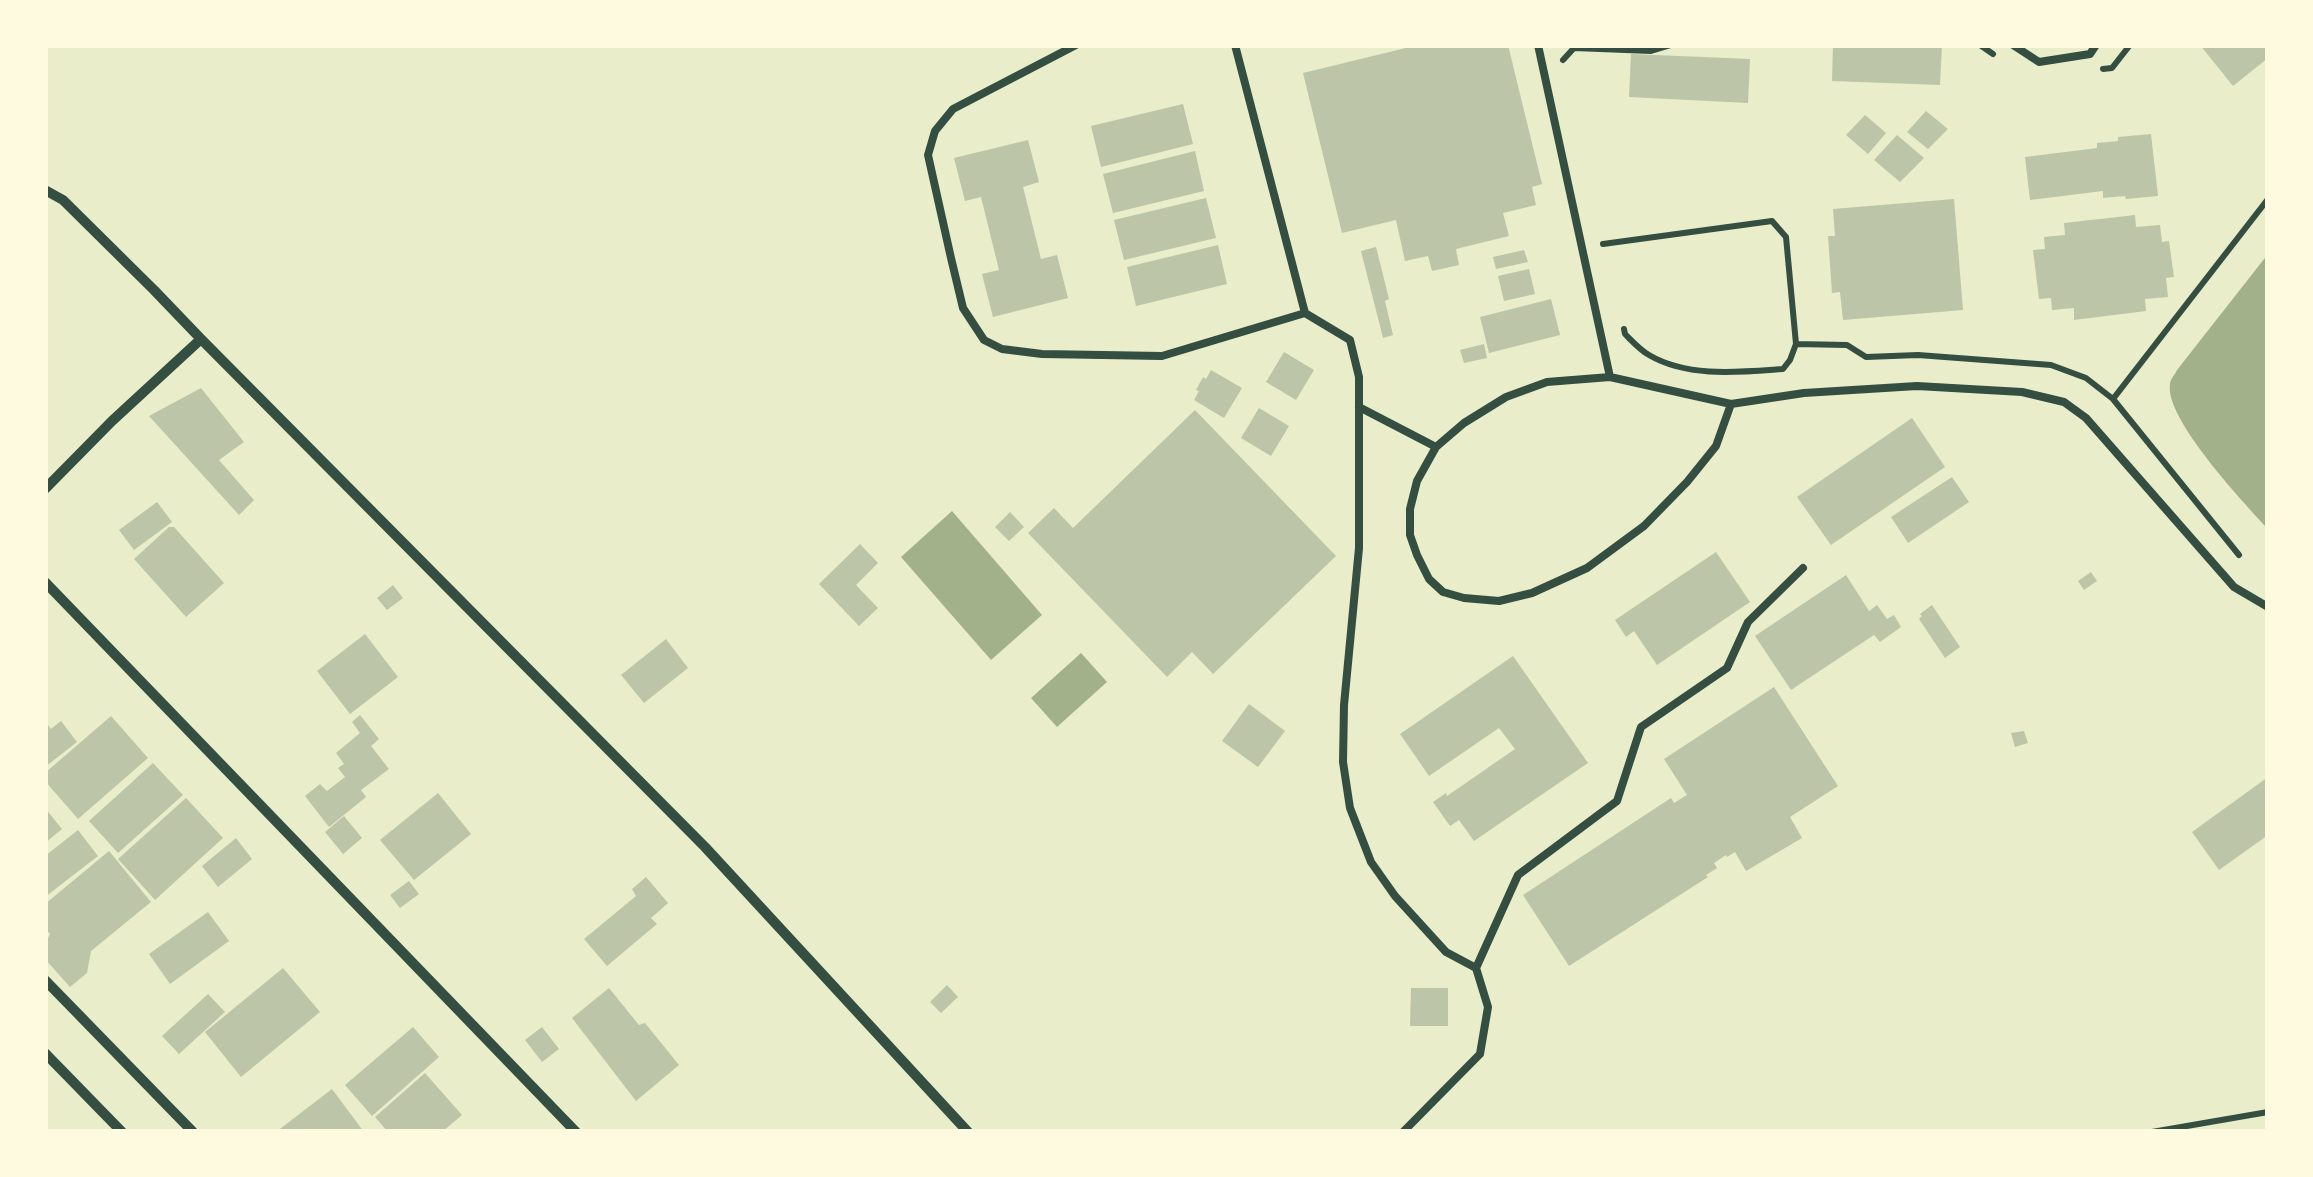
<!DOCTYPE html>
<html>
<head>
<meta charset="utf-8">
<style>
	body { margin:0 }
	#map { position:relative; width:2313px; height:1177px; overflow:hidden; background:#e9edc9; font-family:Bitter,serif }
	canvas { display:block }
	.frame { position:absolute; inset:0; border:48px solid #fefae0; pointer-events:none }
</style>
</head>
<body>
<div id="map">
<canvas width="2313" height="1177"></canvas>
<div class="frame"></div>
</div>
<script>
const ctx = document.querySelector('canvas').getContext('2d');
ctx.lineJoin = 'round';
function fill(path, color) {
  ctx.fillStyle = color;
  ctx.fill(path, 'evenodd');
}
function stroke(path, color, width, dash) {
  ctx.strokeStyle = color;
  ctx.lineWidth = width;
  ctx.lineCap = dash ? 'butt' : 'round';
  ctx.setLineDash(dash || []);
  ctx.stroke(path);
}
fill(new Path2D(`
	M2268,254V529C2244,503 2164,418 2170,384C2170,379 2175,375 2177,370Z
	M952,511L1042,615L991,660L901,557Z
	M1081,653L1107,682L1057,727L1031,698Z`), '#a3b18a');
fill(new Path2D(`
	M1418,45H1508L1542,184L1532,187L1536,205L1503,213L1509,236L1456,249L1459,265L1432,271L1428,256L1405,261L1396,220L1342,233L1303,73Z
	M1833,45H1942L1940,85L1832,81Z
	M2200,45H2268V58L2233,86Z
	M1631,54L1750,59L1748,103L1629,97Z
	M1183,104L1193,144L1101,167L1091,126Z
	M1926,111L1948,129L1928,149L1907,132Z
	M1865,115L1886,133L1868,154L1846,135Z
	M2151,134L2158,196L2126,199L2125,196L2103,198V191L2030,200L2025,157L2097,148V143L2118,141V137Z
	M1897,135L1924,158L1900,182L1874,160Z
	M1028,140L1039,182L1023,187L1041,259L1057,255L1068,298L993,317L982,274L999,270L981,197L965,201L954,158Z
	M1195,151L1204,191L1113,213L1103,174Z
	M1206,198L1216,238L1124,260L1114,220Z
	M1954,199L1963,310L1843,320L1840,292L1832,293L1828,236H1835L1833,209Z
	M2135,215L2136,227L2160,225L2162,242L2169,241L2174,277L2166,278L2168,297L2145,299L2146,311L2074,320V308L2052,310L2051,298L2039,299L2033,250L2045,249L2044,237L2065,235L2064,223Z
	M1218,245L1227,284L1136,306L1127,267Z
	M1376,247L1389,299L1385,301L1393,335L1383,338L1361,251Z
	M1524,250L1528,262L1496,269L1493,257Z
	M1529,269L1535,294L1504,301L1498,276Z
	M1551,299L1560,335L1489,353L1480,317Z
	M1484,344L1487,358L1464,363L1460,350Z
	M1284,352L1314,370L1296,400L1266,382Z
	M1211,370L1242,388L1224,418L1194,400L1199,391L1196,390L1203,377L1206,379Z
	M201,388L244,442L219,460L254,500L239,515L149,416Z
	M1259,408L1289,426L1271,456L1241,438Z
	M1195,410L1336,556L1213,674L1192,652L1167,677L1028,533L1054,508L1073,528Z
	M1912,418L1945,467L1831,545L1797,497Z
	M1952,477L1969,502L1908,543L1891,517Z
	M157,502L172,522L134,550L119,530Z
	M1010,512L1024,527L1009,541L995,527Z
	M169,527H174L224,583L186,617L134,559Z
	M860,544L878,563L856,585L878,608L859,626L819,584Z
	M1716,552L1750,602L1657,665L1634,631L1626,637L1615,620Z
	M2091,572L2097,581L2084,590L2078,581Z
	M1846,575L1869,611L1877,605L1887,619L1894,615L1901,627L1880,642L1874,635L1791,690L1755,636Z
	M393,585L403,598L387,610L377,598Z
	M1932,605L1960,647L1945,658L1919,619L1922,616L1920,614Z
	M365,634L398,677L350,714L317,671Z
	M666,639L688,668L644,703L621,675Z
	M1513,656L1588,763L1474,841L1459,820L1450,826L1433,802L1446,793L1447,796L1515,749L1499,728L1429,776L1400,734Z
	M1774,687L1838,786L1790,817L1802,838L1746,871L1735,852L1727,857L1726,855L1714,863L1717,868L1706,875L1708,877L1569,966L1523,895L1671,798L1674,803L1687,795L1664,759Z
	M1249,704L1285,731L1258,767L1222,741Z
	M360,715L379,739L371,746L389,769L361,790L366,797L329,827L305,796L320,784L327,791L345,777L338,768L344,764L336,753L360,733L352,722Z
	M111,716L148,758L78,819L45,781V773Z
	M45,721L51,729L61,721L77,742L45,767Z
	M2024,731L2028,743L2015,747L2011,733Z
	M153,763L183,795L118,853L89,821Z
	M2268,777V835L2219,870L2192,832Z
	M438,793L471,834L414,880L380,840Z
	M186,798L223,838L155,900L118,859Z
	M45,808L62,829L45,843Z
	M344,816L362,838L343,854L325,832Z
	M78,830L98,856L45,897V856Z
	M236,838L252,859L218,887L202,866Z
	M109,851L151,902L91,951L87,973L70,987L45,959V944L50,934L45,928V904Z
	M646,877L668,903L651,918L657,924L607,966L584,939L636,896L632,889Z
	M409,881L419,894L400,908L390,895Z
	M208,912L229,941L170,984L149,954Z
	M283,968L320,1012L241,1077L205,1032Z
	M947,985L958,997L941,1013L930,1002Z
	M609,988L639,1025L645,1023L679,1065L636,1101L572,1018Z
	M1411,988H1448V1026H1410Z
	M208,994L225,1012L179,1054L162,1036Z
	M413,1027L439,1057L372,1116L345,1085Z
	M542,1027L559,1049L542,1062L525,1040Z
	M425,1073L462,1115L442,1132H388L375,1117Z
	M332,1089L364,1132H276Z`), '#bcc5a7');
stroke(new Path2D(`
	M1980,45L1993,54
	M1563,60L1574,48L1651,51L1671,45
	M2103,69L2112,68L2130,45
	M1603,244L1772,221L1786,237L1796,344
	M1624,329L1625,334C1632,341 1640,350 1649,355C1688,378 1740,372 1783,369L1790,360L1796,344L1847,345L1866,357L1918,355L2051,365L2086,378L2113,399
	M2239,555L2113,399L2268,199
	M2152,1132L2268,1112`), '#344e41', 6);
stroke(new Path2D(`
	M1076,45L953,109L935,131L928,155L951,258L963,308L984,340L1002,349L1042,354L1162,356L1305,313
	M1235,45L1305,313L1350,340L1359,377V548L1344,705L1343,762L1350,808L1371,862L1395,896L1446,952L1476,968L1488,1007L1480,1054L1403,1132
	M1538,45L1610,377
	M2013,45L2039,62L2090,54L2096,45
	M1731,404L1716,446L1687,482L1644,526L1587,568L1532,593L1499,601L1464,598L1443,592L1429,579L1417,555L1410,535V509L1417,481L1436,447L1464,423L1506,397L1547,382L1610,377L1731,404L1804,393L1917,386L2022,392L2064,402L2086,418L2234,587L2268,607
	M1359,407L1436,447
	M1476,968L1518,875L1617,801L1641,727L1727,668L1748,622L1803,568`), '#344e41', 8);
stroke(new Path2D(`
	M45,190L63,200L154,290L201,339L705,847L968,1132
	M45,489L112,421L201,339
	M45,582L576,1132
	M45,980L193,1132
	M45,1053L122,1132`), '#344e41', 10);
</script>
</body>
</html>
